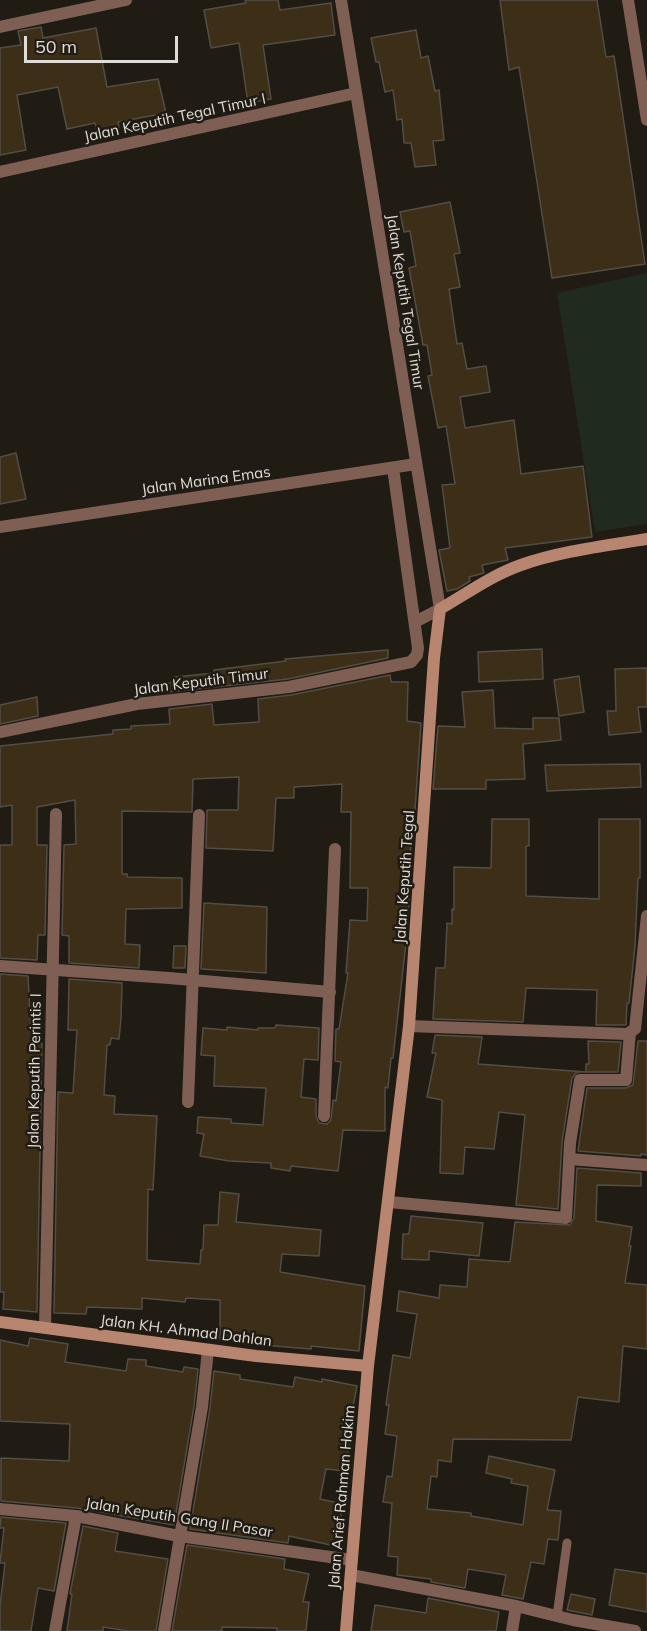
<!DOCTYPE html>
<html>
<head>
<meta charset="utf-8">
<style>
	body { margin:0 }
	#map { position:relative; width:647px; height:1631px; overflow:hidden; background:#201b13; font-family:Mulish,sans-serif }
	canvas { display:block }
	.scale { position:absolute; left:24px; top:36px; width:154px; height:27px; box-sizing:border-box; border:3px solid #e0dcd7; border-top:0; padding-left:8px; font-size:18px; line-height:21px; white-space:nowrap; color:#e0dcd7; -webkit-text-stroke:4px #201b13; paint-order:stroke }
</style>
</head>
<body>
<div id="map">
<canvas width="647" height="1631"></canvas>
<div class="scale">50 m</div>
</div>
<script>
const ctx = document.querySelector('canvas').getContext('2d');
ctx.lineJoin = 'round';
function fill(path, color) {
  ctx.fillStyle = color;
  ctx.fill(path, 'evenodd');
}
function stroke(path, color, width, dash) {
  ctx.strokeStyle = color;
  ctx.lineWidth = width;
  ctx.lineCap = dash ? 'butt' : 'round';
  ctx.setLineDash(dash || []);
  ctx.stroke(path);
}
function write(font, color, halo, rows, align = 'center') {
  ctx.font = font + ' Mulish,sans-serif';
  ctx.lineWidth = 5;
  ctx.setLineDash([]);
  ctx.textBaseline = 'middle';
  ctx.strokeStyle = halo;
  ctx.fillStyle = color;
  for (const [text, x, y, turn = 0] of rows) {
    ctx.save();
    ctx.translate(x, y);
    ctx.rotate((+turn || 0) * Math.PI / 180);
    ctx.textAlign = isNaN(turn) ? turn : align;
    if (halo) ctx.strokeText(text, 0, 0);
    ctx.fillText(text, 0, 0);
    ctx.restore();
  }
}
fill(new Path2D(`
	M647,273V524L595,532L557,293Z`), '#202b1e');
const building = new Path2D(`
	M245,0H278L280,10L331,3L335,35L263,45L271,99L248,103L239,43L211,48L204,10L246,3Z
	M500,0H597L606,57L614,56L645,264L552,278L519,67L509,70Z
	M41,27L43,38L96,28L107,87L158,79L166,113L118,122L119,128L97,132L95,123L67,129L58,87L17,95L26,150L0,155V48L21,45L18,31Z
	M416,30L421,58L428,56L435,91L439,90L444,140L433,141L436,165L415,167L411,143H404L402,119L397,120L393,90L385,92L379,62H376L371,38Z
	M450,202L460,253L454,254L460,287L449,289L457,344L462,343L467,369L486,366L490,392L460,397L465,428L514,420L521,474L583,466L592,537L505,548L508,560L482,565L484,573L469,577L470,581L457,589L447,591L439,550L450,548L442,485L455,484L446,426L438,428L428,376L432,375L427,345H423L409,268L416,266L410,231L404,232L400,212Z
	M16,453L26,499L0,504V457Z
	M542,649L543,679L479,682L478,652Z
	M388,650V658L288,679L168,692V683L175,682V677L214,673V670L286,661L285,659Z
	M647,668V707H638L641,732L609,735L607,711H616L615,669Z
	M390,675L391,682H408L407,721L421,723L414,824H411L410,889L406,943L393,1058H391L388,1088L385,1087V1131L343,1130L338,1171L291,1166L290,1171L271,1168V1163L229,1161L200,1156L204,1134L197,1133L198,1117L231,1119V1123L263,1125L266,1088L214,1086L215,1056L201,1055L203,1028L227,1030V1027L258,1030V1028H275L276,1025L319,1028L318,1060L304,1059L301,1097L316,1099V1116L319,1123L327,1124L331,1120L333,1100L336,1101L341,1062L335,1061L336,1029H339L348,973H346L350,920L367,921L368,888H350L351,812H341L342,784L294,787V798H276L273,851L206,848L207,810H238L239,777L193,779L192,812L122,811V874H127V877L182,878V908L126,909L125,944L140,945L139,968L69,963V936L62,935L64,845L76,844L75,800L37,807V845H47L45,935H38L37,960L0,958V845H12V805L0,807V746L113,734V730L131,729V726L170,724L169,709L212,704L214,725L259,722L258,699L291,695Z
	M579,676L584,712L559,716L554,680Z
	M493,690L495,728L533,729V718H559L561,740L523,744L525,779L486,780V789H433L438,726L465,727L462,692Z
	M37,697L38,716L0,724V705Z
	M640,764L641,787L547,791L545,765Z
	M492,819H529V846H526V896L599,899V819H640V878H638L635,946L629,1003H627L626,1025H596L597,990L526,988L523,1022L433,1019L436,968H445L447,923L452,924V909L454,910V867L491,868Z
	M204,903L267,907L266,973L201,969Z
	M174,946H186L185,968H173Z
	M0,974L28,976L31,1031H36V1043H42L37,1312L3,1309L4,1292H0Z
	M69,979L122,983L121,1018L119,1039L111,1038L110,1045H107L104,1095L115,1096L114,1114L157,1116L153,1190L148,1189L147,1260L200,1264L201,1250H203L204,1225H218L220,1192L239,1194L236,1222L321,1230L319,1256L282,1254L280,1272L365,1286L359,1351L311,1346V1349L237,1343L238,1339H220V1300L186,1298L185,1302L142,1298V1309L87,1307L86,1314L54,1313L58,1092L73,1093L77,1030H68Z
	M435,1035L482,1037L478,1064L586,1072V1064H589L588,1041L621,1042L618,1072H579L576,1073L572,1078L562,1142L558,1209L516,1205L525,1115L499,1112L494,1149L465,1147L463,1174L440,1173L442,1100L427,1097L436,1053H432Z
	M638,1041H647V1155L641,1154V1156L578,1151L587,1088H626L633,1085Z
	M577,1168L641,1173V1186L597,1185L596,1221L632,1227L629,1246H631L625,1283L647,1285V1349L623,1346L619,1402L578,1397L571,1440L453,1439L451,1462L438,1460L437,1477L431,1476L427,1509L471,1513V1516L523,1525L528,1486L511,1483L512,1479L486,1473L489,1456L555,1470L547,1510L561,1511L558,1540L548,1539L544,1564L531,1562L523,1599L502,1595L506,1575L468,1569L465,1588L431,1582V1579L397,1575L398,1557L388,1556L392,1503L383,1502L387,1476L392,1477L397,1436L385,1434L389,1405H386L393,1355L410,1358L417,1314L397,1311L399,1291L439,1298L440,1285L467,1287L469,1259L510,1262L515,1222L570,1225L574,1218Z
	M411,1216L483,1223L479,1256L429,1251V1260L402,1259L403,1234H409Z
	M30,1338L68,1344L65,1362L126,1371L128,1359L146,1360V1366L183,1372L184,1367L198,1369L194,1406L174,1525L77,1508L1,1501V1458L69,1461L70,1424L0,1421V1340L28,1346Z
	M214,1371L240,1375V1379L293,1387L295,1377L322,1382V1379L357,1386L347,1437L350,1438L345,1471L326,1469L320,1499L343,1504L335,1546L289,1536L288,1543L190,1529L210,1408Z
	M1,1517L66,1523L54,1591L38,1588L31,1631H0V1606L5,1563H0L4,1528H0Z
	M83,1526L118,1533L115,1551L168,1559L156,1631H128L103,1627V1631H67L72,1594H70Z
	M187,1545L285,1559L284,1569L309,1574L303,1602H309L306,1631H277V1628L222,1627V1631H172Z
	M615,1569L647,1574V1612L609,1605Z
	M571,1594L595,1599L592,1615L567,1610Z
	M428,1598L499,1612L496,1631H371L375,1605L426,1613Z`);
fill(building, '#3c2e17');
stroke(building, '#534e45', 1.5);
stroke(new Path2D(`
	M557,1616L567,1543`), '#7f5f53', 9);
stroke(new Path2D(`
	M341,0L440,609L415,622
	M628,0L647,120
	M0,27L126,0
	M0,172L356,93
	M0,527L416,464
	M0,732L137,704L289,687L411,662L417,655L418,648L393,468
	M0,966L169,978L330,992
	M409,1026L627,1034L635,1029L647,916
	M188,1102L199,815
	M324,1116L335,849
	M569,1159L647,1165
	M389,1202L566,1218L570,1143L580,1080H626L630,1032
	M45,1327L56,814
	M0,1509L76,1516L179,1536L352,1560
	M351,1575L516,1606L573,1620L635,1631
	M55,1631L76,1516
	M164,1631L202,1407L208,1350
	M512,1631L516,1606`), '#7f5f53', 12);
stroke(new Path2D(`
	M0,1322L256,1356L368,1366
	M346,1631L368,1366L409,1026L434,658L440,609C466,594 492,575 521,565C561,551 605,546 647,539`), '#b88571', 12);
write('15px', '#e0dcd7', '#201b13', [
	["Jalan Keputih Tegal Timur I",175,118,-12],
	["Jalan Keputih Tegal Timur",405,302,81],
	["Jalan Marina Emas",206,481,-8],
	["Jalan Keputih Timur",201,682,-7],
	["Jalan Keputih Tegal",405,877,-86],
	["Jalan Keputih Perintis I",35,1071,-89],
	["Jalan KH. Ahmad Dahlan",186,1331,7],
	["Jalan Arief Rahman Hakim",342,1497,-85],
	["Jalan Keputih Gang II Pasar",179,1518,9]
]);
</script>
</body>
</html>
